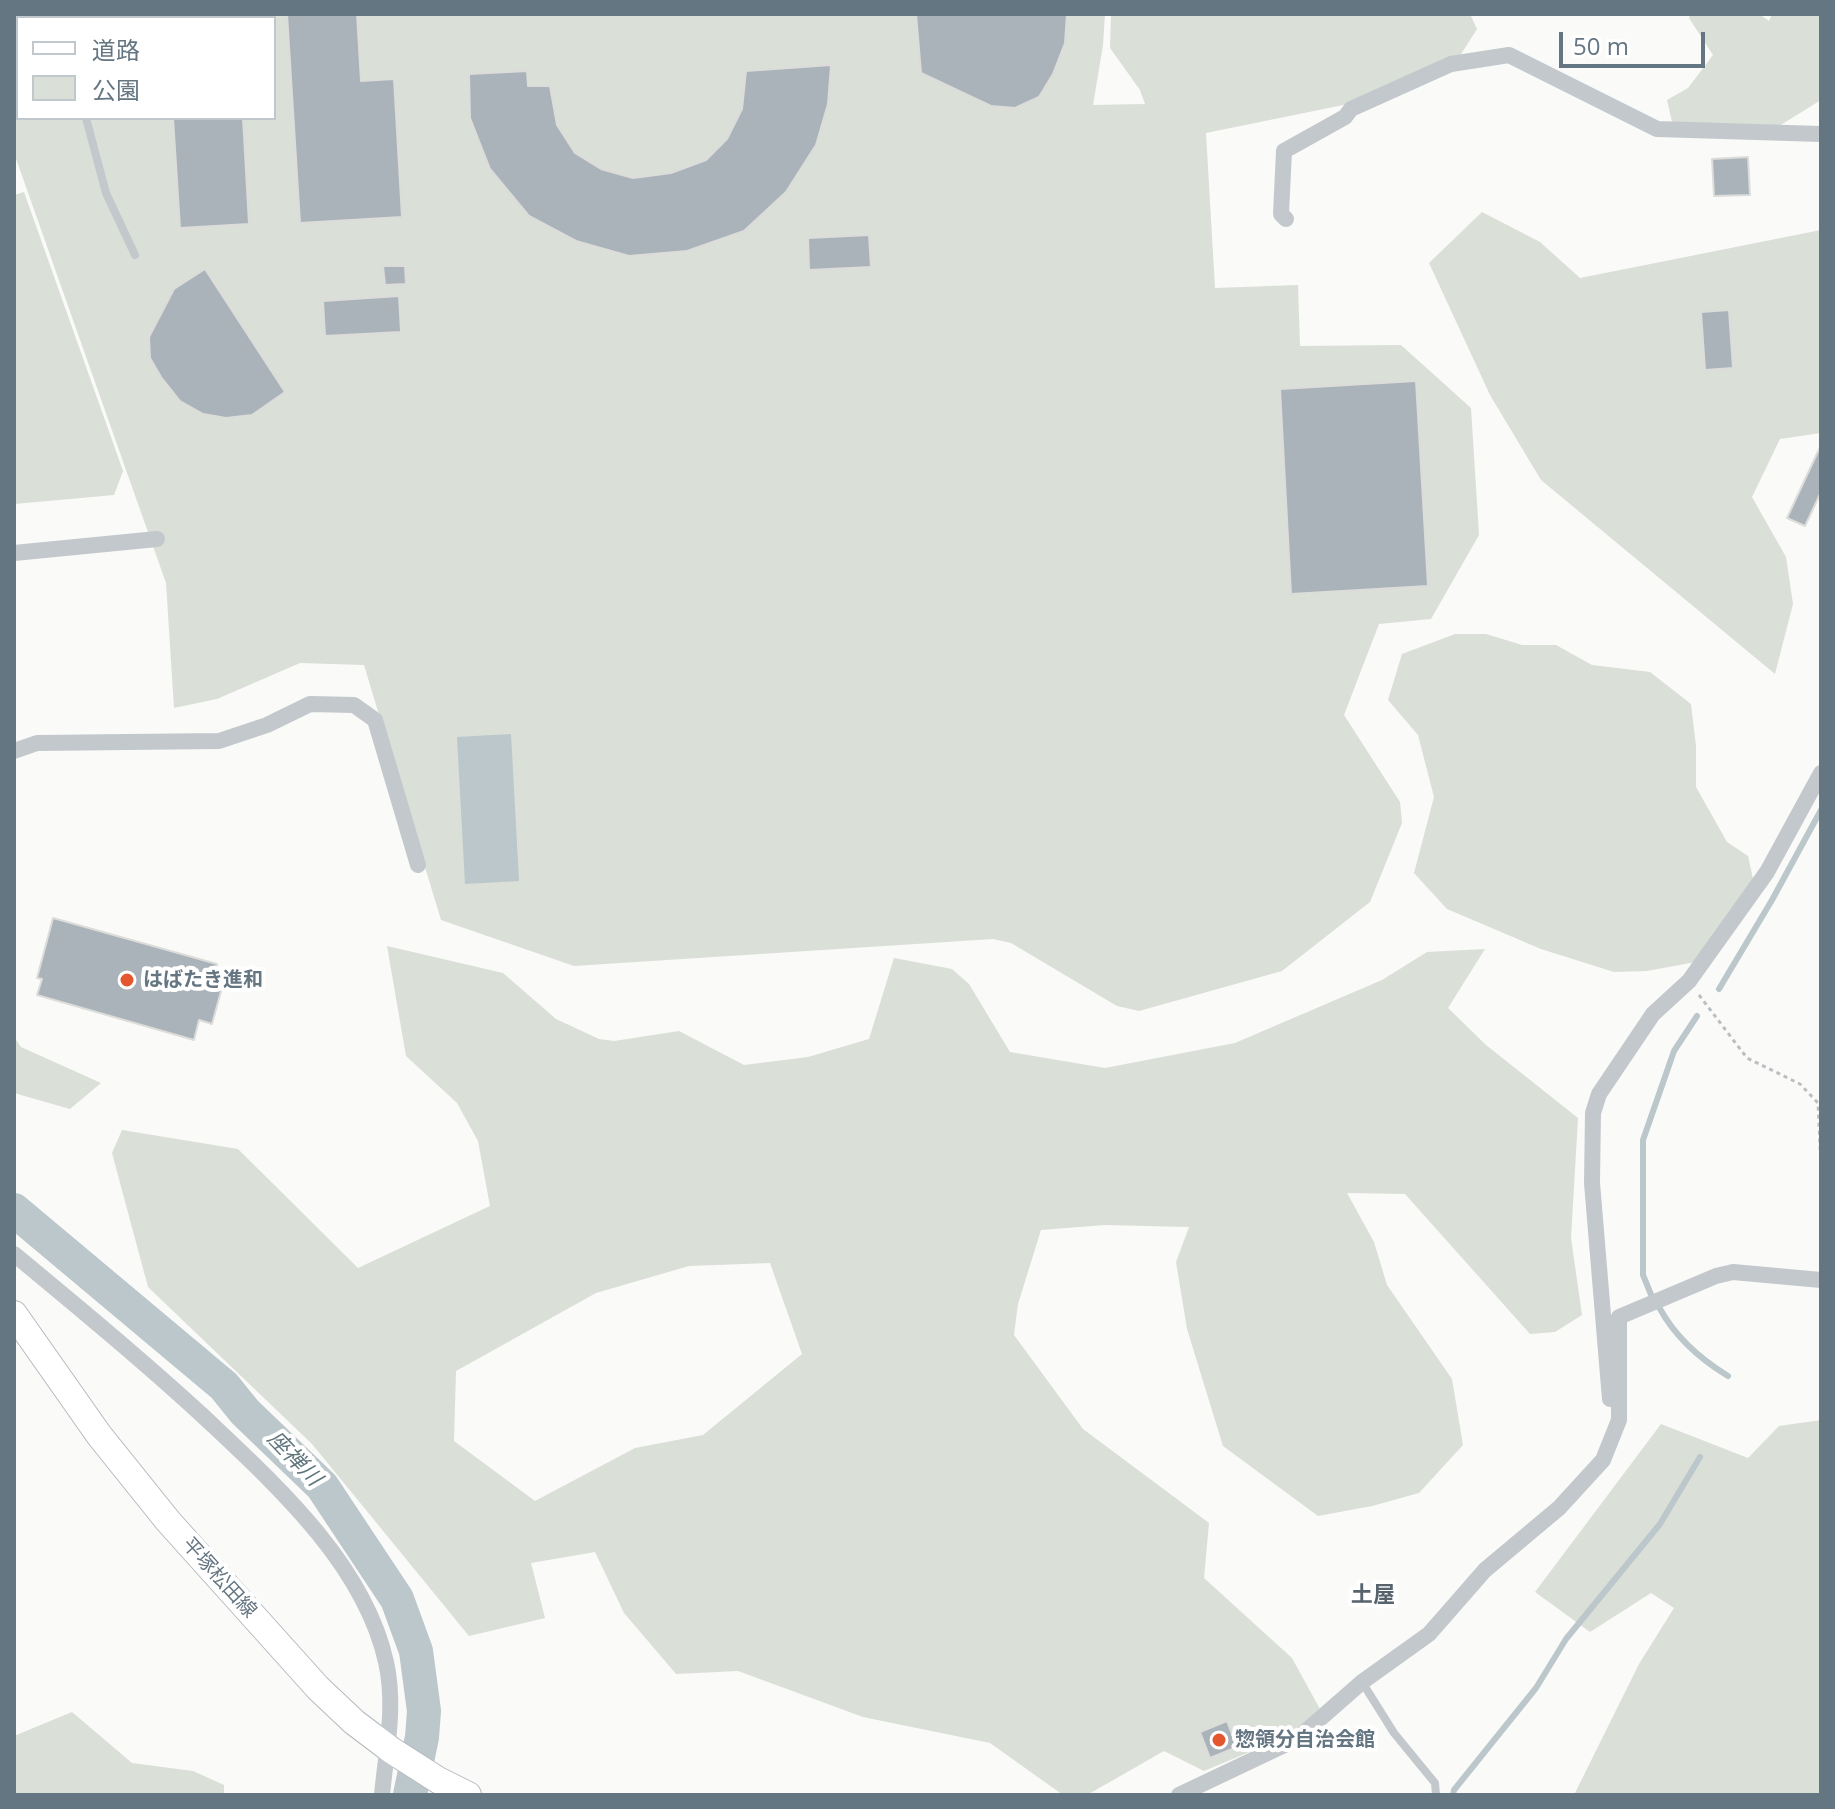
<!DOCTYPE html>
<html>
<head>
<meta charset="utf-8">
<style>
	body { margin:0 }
	#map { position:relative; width:1835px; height:1809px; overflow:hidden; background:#fafaf8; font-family:"Open Sans","Noto Sans JP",sans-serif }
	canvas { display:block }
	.frame { position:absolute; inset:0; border:16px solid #657683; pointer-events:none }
	.legend { position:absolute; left:16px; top:16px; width:260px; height:104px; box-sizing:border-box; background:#fff; border:2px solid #c1c8cd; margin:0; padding:10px 14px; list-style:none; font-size:24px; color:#657683 }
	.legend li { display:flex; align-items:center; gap:16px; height:40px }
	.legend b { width:40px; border:2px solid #c1c8cd }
	.scale { position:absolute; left:1559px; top:32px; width:146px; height:36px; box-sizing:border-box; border:4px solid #657683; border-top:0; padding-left:10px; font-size:24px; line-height:28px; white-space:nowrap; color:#657683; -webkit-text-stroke:6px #fff; paint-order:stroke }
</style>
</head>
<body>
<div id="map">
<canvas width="1835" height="1809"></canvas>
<div class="frame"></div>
<ul class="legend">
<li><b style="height:10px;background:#fff"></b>道路</li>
<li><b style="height:22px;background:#dadfd7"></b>公園</li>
</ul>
<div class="scale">50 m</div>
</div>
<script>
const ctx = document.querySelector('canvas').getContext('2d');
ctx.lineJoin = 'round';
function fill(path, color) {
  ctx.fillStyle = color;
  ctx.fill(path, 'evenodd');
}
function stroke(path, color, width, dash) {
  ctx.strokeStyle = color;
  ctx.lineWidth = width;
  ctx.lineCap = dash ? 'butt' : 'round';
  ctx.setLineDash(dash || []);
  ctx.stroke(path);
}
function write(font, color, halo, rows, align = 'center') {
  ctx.font = font + ' "Open Sans","Noto Sans JP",sans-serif';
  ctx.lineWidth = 8;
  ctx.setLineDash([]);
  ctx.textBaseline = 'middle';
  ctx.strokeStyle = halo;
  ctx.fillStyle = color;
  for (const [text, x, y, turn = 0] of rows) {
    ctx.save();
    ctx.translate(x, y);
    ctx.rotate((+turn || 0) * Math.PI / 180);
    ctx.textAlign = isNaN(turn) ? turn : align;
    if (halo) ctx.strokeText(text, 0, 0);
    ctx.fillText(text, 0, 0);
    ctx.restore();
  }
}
fill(new Path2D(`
	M14,14H1105L1103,45L1093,105L1145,104L1140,90L1110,48L1111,14H1470L1477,29L1458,59L1358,102L1206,133L1215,288L1298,285L1300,346L1401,345L1471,408L1479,535L1431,619L1379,624L1344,715L1400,802L1402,823L1370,902L1282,971L1139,1011L1117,1006L1011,943L993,939L574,966L441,920L364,665L300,663L217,699L174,708L166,583L14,153ZM18,18H274V118H18Z
	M1690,14H1759L1769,21L1772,14H1821V100L1771,131L1672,122L1667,100L1688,88L1713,55L1689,18Z
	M24,192L123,471L114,495L14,504V195Z
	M1482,212L1540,242L1580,278L1821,230V433L1780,439L1752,497L1786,557L1793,604L1775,674L1541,480L1490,395L1429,263Z
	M1455,634H1486L1522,645H1556L1592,665L1650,672L1691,704L1696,746V787L1727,842L1748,856L1755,888L1701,961L1647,971L1614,972L1541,949L1447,909L1414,873L1434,797L1418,735L1388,700L1402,654Z
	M387,946L503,973L556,1019L599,1039L614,1041L679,1031L744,1065L808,1057L869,1039L894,958L952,969L969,984L1010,1052L1105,1068L1235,1043L1382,980L1427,952L1485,949L1448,1008L1486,1045L1578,1118L1571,1238L1582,1315L1555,1332L1530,1334L1405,1194L1347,1193L1374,1242L1387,1285L1452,1379L1463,1445L1419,1493L1372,1506L1318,1516L1223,1446L1187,1329L1176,1262L1189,1227L1105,1225L1041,1230L1018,1304L1014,1335L1083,1429L1209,1523L1204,1578L1292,1658L1326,1720L1204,1771L1164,1751L1087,1795H1063L990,1743L863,1717L738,1671L676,1674L624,1613L595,1552L531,1563L545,1618L469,1636L312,1444L148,1287L112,1153L122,1130L238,1149L358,1268L490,1206L478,1141L457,1103L406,1056ZM770,1263L802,1354L703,1435L635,1448L535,1501L454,1441L456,1371L596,1293L689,1266Z
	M14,1037L21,1047L101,1083L70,1109L14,1093Z
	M1821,1420V1795H1574L1639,1664L1674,1608L1651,1593L1590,1632L1535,1592L1661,1424L1748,1458L1779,1426Z
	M72,1712L132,1763L193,1771L224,1785V1795H14V1736Z`), '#dadfd7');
fill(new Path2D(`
	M511,734L519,881L465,884L457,737Z`), '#bbc7cb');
stroke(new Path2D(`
	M1719,989L1772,900L1821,810
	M1652,1297L1643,1275V1140L1674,1051L1697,1016
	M1659,1307C1675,1337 1700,1359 1728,1376
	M1453,1795L1454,1790L1536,1688L1566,1639L1660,1524L1700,1457`), '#bbc7cb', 6);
stroke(new Path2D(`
	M14,1210L224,1386L245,1412L322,1486L397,1599L416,1651L424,1711L422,1737L410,1795`), '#bbc7cb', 34);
const building = new Path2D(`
	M287,14H357L361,81L394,79L402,217L300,223Z
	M916,14H1067L1065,43L1053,74L1039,97L1015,108L991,106L921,73Z
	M831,65L828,104L816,145L786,192L744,231L687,251L629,256L576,241L529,216L490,169L470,118L469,74L527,71L528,86H550L557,125L575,153L601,169L633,178L671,173L706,160L727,139L742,109L746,71Z
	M173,118H243L249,224L180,228Z
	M1748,157L1750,195L1714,196L1712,159Z
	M869,235L871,267L809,270L808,238Z
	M383,266H405L406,284L385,285Z
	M205,269L285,392L252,415L226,418L203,414L180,401L161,377L150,358L149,337L174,289Z
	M399,296L401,332L325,336L323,301Z
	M1729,310L1733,368L1705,370L1701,312Z
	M1416,381L1428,586L1291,594L1280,389Z
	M1821,445V492L1805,526L1787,518Z
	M53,918L217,964L213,981L223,984L212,1024L199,1020L194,1040L37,995L42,979L37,978Z
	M1227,1721L1237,1747L1210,1758L1200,1732Z`);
fill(building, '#aab3b9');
stroke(building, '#dcdcda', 2);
const primary = new Path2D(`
	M14,1314L99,1435L168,1521L318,1688L354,1722L391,1750L438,1780L468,1795`);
stroke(primary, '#b5babe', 28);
stroke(new Path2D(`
	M1699,995L1747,1058L1800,1084L1818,1103L1821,1167`), '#bbbfc2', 3, [4, 4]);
stroke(new Path2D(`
	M78,14V18
	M86,118L106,193L135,255
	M1362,1682L1394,1733L1435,1783L1436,1795`), '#c3c8cc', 8);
stroke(new Path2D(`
	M1286,219L1281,214L1284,151L1345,117L1351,109L1451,64L1509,55L1657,129L1821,134
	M14,553L157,539
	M14,751L37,743L219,741L267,725L310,704L354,705L375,720L418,865
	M14,1254C78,1307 142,1360 203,1416C274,1483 364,1563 386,1662C396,1706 386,1751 382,1795
	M1610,1399L1592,1183L1593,1113L1599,1094L1653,1014L1689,981L1767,872L1821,773
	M1179,1795L1297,1739L1362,1682L1429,1634L1485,1570L1559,1508L1603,1460L1619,1420V1317L1716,1276L1733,1272L1821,1280`), '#c3c8cc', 16);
stroke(primary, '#fff', 26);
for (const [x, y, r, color] of [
	[127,980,8,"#e4572e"],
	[1219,1740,8,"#e4572e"]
]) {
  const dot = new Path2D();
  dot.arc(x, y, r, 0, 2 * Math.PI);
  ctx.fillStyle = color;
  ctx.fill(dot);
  stroke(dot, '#fff', 3);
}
write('bold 20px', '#657683', '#fff', [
	["はばたき進和",143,980],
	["惣領分自治会館",1235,1740]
], 'left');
write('20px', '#657683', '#fff', [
	["平塚松田線",219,1578,48]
]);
write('italic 22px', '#60757c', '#fff', [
	["座禅川",294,1459,46]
]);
write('bold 22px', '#57646e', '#fff', [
	["土屋",1373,1596]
]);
</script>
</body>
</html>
